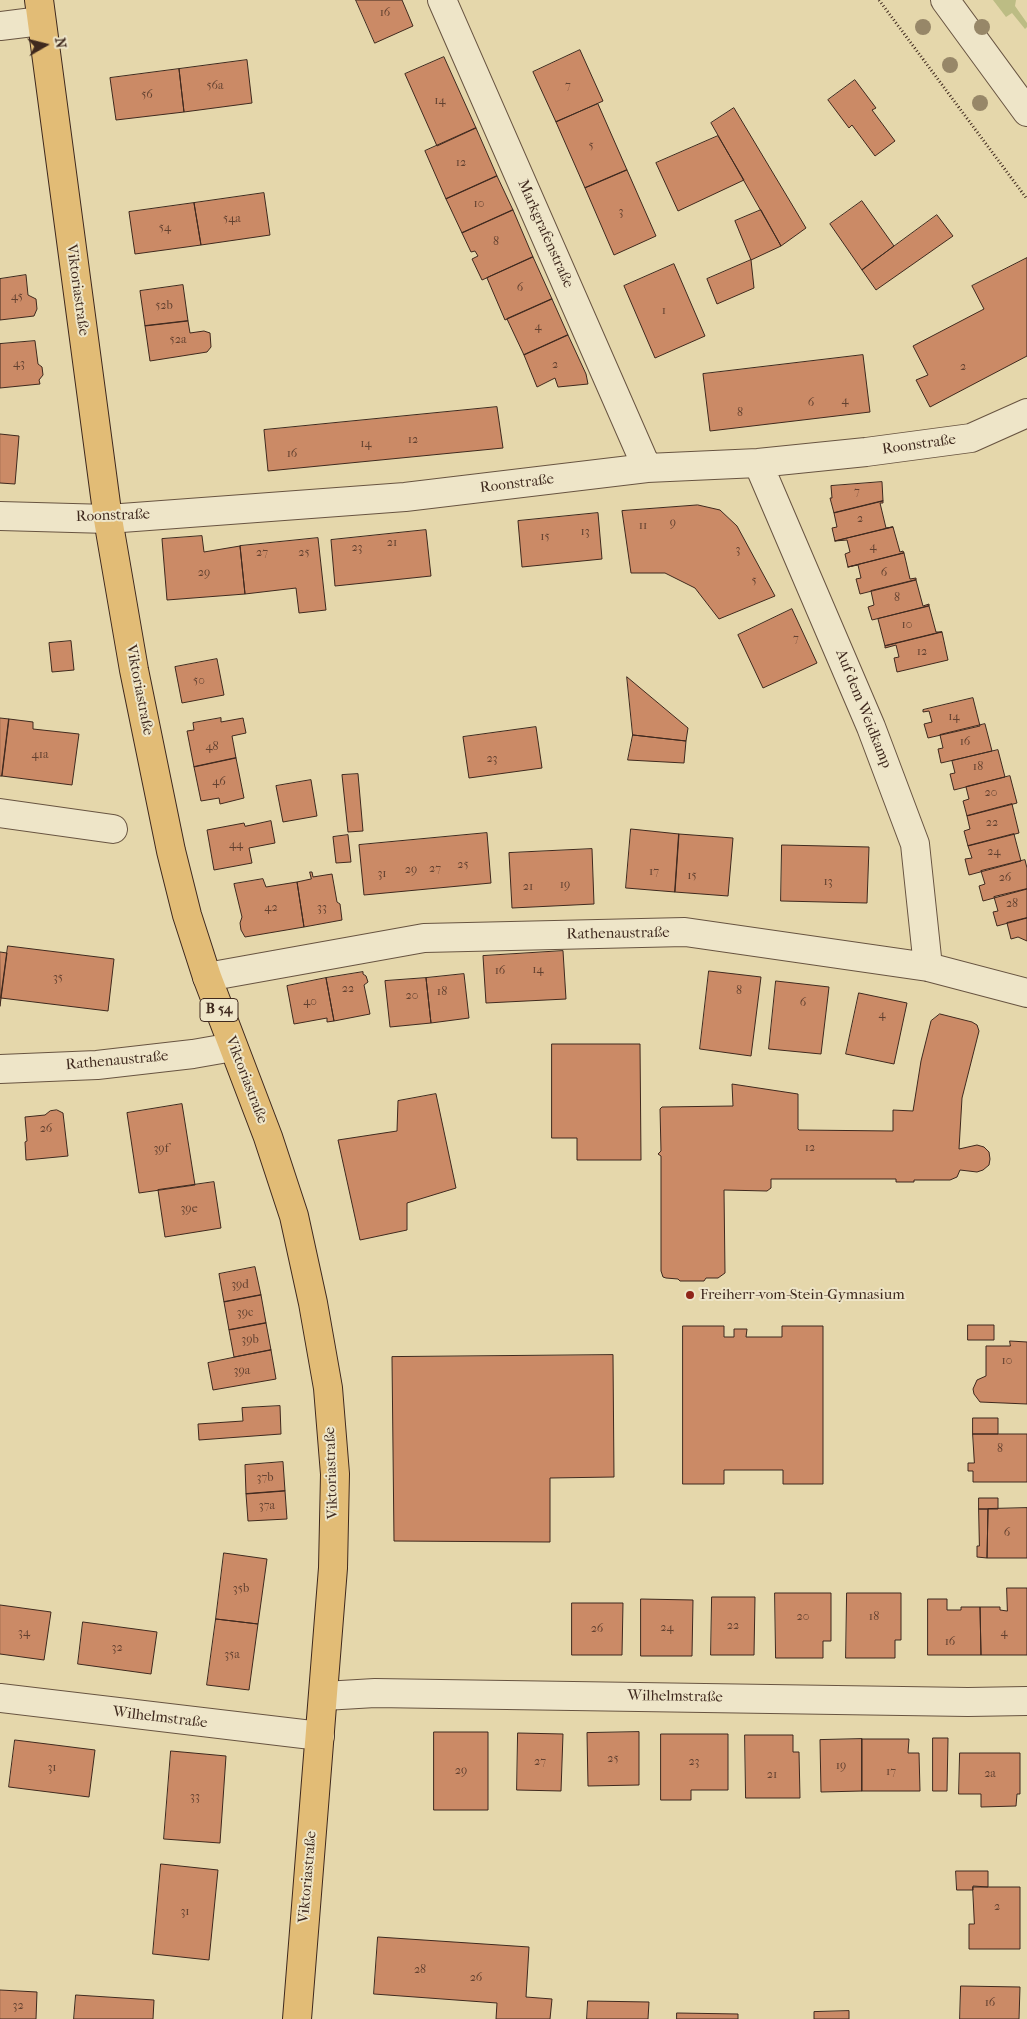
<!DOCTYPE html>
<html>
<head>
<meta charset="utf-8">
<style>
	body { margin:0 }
	#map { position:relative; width:1027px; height:2019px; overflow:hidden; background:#e5d7ab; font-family:"IM FELL French Canon",serif }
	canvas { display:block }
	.north { position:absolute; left:20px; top:20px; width:50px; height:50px; -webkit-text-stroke:4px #eee5c8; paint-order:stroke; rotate:82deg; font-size:14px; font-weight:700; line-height:20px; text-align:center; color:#3f291e }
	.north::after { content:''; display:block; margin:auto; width:18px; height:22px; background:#3f291e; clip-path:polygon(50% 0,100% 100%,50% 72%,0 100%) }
</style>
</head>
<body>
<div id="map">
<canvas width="1027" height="2019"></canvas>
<div class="north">N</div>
</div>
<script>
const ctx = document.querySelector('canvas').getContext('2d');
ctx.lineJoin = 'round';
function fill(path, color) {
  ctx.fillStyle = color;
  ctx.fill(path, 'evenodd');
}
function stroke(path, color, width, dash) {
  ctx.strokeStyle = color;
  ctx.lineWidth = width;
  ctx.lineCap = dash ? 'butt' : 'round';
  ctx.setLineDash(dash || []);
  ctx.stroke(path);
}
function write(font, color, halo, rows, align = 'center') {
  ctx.font = font + ' "IM FELL French Canon",serif';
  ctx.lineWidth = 4;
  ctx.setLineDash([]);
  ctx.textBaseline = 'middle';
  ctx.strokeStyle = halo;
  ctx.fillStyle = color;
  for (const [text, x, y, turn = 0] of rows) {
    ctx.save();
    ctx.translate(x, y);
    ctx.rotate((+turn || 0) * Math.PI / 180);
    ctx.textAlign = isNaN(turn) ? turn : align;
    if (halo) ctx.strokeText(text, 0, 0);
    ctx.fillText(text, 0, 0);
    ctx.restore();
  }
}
fill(new Path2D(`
	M993,0H1016L1015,6L1027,23V27L1025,29L1012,13L1006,17Z`), '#bcbc84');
const building = new Path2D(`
	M356,0H402L413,26L375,43Z
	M580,50L603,101L556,122L533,72Z
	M444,57L476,128L437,146L405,74Z
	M247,60L252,103L184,112L179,69Z
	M179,69L184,112L116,120L110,78Z
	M855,80L876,108L872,110L895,141L875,156L852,125L849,128L828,100Z
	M598,104L627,170L585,188L556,122Z
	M734,108L806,228L781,246L711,123Z
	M476,128L497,176L446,199L425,151Z
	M718,136L744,180L678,211L656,163Z
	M627,170L656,236L614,255L585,188Z
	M497,176L513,210L462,233L446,199Z
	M264,193L270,235L201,245L194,203Z
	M862,201L894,246L862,270L830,224Z
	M194,203L201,245L135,254L129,212Z
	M513,210L533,257L482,280L472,259L478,256L475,251L471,252L462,233Z
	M761,210L781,246L751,260L735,221Z
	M937,215L953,236L876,290L862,270Z
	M533,257L552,299L505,320L487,278Z
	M1027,258V356L930,407L916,380L928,375L913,346L984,309L972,286Z
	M751,260L754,288L717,304L707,279Z
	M674,264L705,336L655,358L624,286Z
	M26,275L28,295L36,299L37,309L34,316L0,320V279Z
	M183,285L188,321L145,326L140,291Z
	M552,299L568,335L524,355L507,319Z
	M188,321L190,333L204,331L210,333L211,347L207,352L150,361L145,326Z
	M568,335L586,374L588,384L558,387L555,378L537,387L524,355Z
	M35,341L38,364L42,367L43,375L39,380L40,384L0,388V344Z
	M863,355L870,412L710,431L703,374Z
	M497,407L503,448L268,471L264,430Z
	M0,434L19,436L15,484L0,483Z
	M882,482L883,501L834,513L830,498H832L831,486Z
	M883,501V503H880L886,528L893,527L835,541L832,528L837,527L834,513Z
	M698,505L720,510L737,526L775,596L719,619L695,588L665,573H631L622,511Z
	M598,513L602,559L522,567L518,521Z
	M893,527L900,552L903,551L904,553L848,567L845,554L850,552L847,540L835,541Z
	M426,530L431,576L335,586L331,540Z
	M202,536L204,552L240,546L245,594L167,600L162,539Z
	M318,538L326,610L299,613L296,588L245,594L240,546Z
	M904,553L910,579L916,578V580L860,594L856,579L861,578L858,565L848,567Z
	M916,580L923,606L929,604V606L872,620L868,607L874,605L871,591Z
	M929,606L936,632H942L885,646L878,619Z
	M792,609L817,663L763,688L738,635Z
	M942,632L948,660L897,672L894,658L899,657L896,645L885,648V646Z
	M71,641L74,670L52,672L49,643Z
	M217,659L224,695L182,703L175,667Z
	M627,677L688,728L686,741L633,735Z
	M973,698L980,726L928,738L924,724L932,722L929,711L923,712V710Z
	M0,718L9,719L2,776H0Z
	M221,718V722L243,718L246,733L232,736L236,758L194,767L187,731L194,730L193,723Z
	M9,719L33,722V729L79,734L72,785L2,776Z
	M985,724L992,751L941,763L938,749L943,748L940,735Z
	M536,727L542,768L469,778L463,737Z
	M633,735L686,741L684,763L628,760Z
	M998,750L1005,777L954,790L950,774L955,773L952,761Z
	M236,758L244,798L220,804L219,798L201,801L194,767Z
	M358,774L363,831L348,832L342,775Z
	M1010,776L1017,803L967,816L963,801L969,799L966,787Z
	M311,780L317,816L283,822L276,786Z
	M1012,804L1019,833L968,846L964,831L970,829L967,816Z
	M271,821L275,843L249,848L252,863L214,870L207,830L244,823L245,826Z
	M631,829L679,834L675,892L626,888Z
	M487,833L491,883L364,895L359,845Z
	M679,834L733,838L728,896L675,892Z
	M1014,834L1021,861L969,875L965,859L972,858L968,846Z
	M348,835L351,862L336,863L333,837Z
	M782,845L869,847L867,903L781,901Z
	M592,849L594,904L512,908L509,853Z
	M1025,860L1027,868V889L983,901L979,886L985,884L981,871Z
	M310,872H312L313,877L332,874L337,902L340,904L342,920L304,927L297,882L311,879Z
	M263,879L266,887L297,882L304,927L245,937L241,930L240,923L242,917L234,884Z
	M1027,889V918L997,926L993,912L998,911L994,897Z
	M1027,918V941L1018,937L1011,939L1007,923Z
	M8,946L114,959L108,1011L1,998Z
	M563,951L566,999L486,1003L483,956Z
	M0,952L7,953L0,1006Z
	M709,971L761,977L751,1056L700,1049Z
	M363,972V974L366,976L368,982L364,985L370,1014L334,1021L326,978Z
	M464,974L469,1018L431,1023L426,978Z
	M326,978L334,1021L327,1022V1018L294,1024L287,986Z
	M426,978L431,1023L390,1027L385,981Z
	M776,981L829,987L821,1054L769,1049Z
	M859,993L907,1003L894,1064L846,1054Z
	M940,1014L972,1022L977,1025L979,1031L962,1098L959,1149L977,1145L984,1147L989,1152L990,1159L989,1165L983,1170L977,1172L960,1170L957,1177L950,1180H914V1182H896V1179H771V1188L767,1191L724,1190L725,1273L718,1278H706L704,1281H680L678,1279L666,1278L663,1277L661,1271V1156L658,1154L661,1151L660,1109L662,1107L733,1106L732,1084L798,1094V1129L799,1130L893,1131V1110L913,1111L921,1061L931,1021Z
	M552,1044H640L641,1160H577V1138H552Z
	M436,1094L456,1188L407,1203V1230L360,1240L338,1140L397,1131L398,1101Z
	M182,1104L195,1185L139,1193L127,1113Z
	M57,1110L63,1113L68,1156L26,1160L25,1142L27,1141L25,1117L45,1115L50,1111Z
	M214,1182L221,1228L165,1237L158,1190Z
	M255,1267L261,1295L224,1302L219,1274Z
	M261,1295L266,1323L229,1330L224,1302Z
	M266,1323L271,1350L234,1357L229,1330Z
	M968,1325H994V1340H968Z
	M683,1326H724V1337H734V1329H747L746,1337H782V1326H823V1484H783V1470H724V1484H683Z
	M1010,1341L1027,1342V1404L980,1402L974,1394L973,1389L977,1380L986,1376V1346H1010Z
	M271,1350L276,1379L213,1390L208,1363Z
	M613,1355L614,1477L550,1478V1542L394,1541L392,1357Z
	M280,1406L281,1434L199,1440L198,1424L243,1421L242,1408Z
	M973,1418H998V1434H973Z
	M973,1434H1027V1482H973V1471H968V1463H974Z
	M283,1462L285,1491L246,1494L245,1465Z
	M285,1491L287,1519L248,1521L246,1494Z
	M979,1498H998V1509H979Z
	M1027,1508V1558H987L988,1509Z
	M979,1509H988L987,1558L977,1557V1546H979Z
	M224,1553L267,1559L258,1624L216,1619Z
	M1007,1588H1027V1655H981L980,1607H1000V1610L1007,1611Z
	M775,1593H831V1641H823V1658H776Z
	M847,1593H901V1640H895V1658H846Z
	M712,1597H755L754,1655H711Z
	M641,1599L693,1600L692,1656H641Z
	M928,1599H947V1610H961V1607H980L981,1655H928Z
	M572,1603H623L622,1655H572Z
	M0,1605L51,1612L44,1660L0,1654Z
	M216,1619L258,1624L249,1690L207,1685Z
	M83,1622L157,1632L151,1674L78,1664Z
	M434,1732H488V1810H434Z
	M639,1732V1785L588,1786L587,1733Z
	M518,1733L563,1734L561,1791L517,1790Z
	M661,1734H728V1790H691V1800H661Z
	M745,1735H793V1752H799L800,1798H746Z
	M933,1738H948L947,1791H933Z
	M862,1739H909L908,1753H919L920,1791H862Z
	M862,1739V1791L821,1792L820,1740Z
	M15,1740L95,1750L89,1797L9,1787Z
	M171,1751L226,1756L220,1843L164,1839Z
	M960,1753H1020V1794H1017L1016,1806L981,1807V1794H959Z
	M161,1864L218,1870L209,1960L153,1954Z
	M956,1871H988V1887L973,1886V1890H957Z
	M973,1887H1020V1949H969V1924H974Z
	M378,1937L529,1947L526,1997L552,1999L550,2019H496L497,2003L374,1994Z
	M961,1986L1020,1987L1019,2019H960Z
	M0,1990L37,1992L36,2019H0Z
	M76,1995L154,2000L153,2019H74Z
	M588,2001L649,2002L648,2019H587Z
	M849,2011V2019H814V2012Z
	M677,2013L738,2014V2019H677Z`);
fill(building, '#cb8a66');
stroke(building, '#3f291e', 1);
const minor = new Path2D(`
	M442,0L647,468
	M945,0L1027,112
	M0,26L41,21
	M758,463L871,727L915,844L928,967
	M0,516L108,519L405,497L647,468L758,463L866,452L971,438L1027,413
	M0,813L113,829
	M207,977L424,938L685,932L928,967L1027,993
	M0,1069L97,1065L193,1054L233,1047
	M324,1696L375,1693L968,1702L1027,1701
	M0,1698L320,1736`);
const major = new Path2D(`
	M39,0L108,519L134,670L171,851L187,915L207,977L268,1137L294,1216L313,1303L328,1388L335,1474L333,1568L297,2019`);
stroke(minor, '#685441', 30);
stroke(major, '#3f291e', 30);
stroke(new Path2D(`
	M879,0L1027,199`), '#3f291e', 3, [1, 2.5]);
stroke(minor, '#eee5c8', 28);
stroke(major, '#e2bc76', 28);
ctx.fillStyle = '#978768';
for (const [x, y] of [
	[923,27],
	[982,27],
	[950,65],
	[980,103]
]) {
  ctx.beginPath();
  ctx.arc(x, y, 8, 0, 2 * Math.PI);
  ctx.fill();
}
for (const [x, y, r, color] of [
	[690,1295,5,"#8f2418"]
]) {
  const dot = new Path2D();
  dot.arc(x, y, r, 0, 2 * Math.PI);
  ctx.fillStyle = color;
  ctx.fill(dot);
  stroke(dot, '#eee5c8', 2);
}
write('12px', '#624130', null, [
	["16",385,13],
	["56a",215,86],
	["7",568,86],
	["56",147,95],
	["14",440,101],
	["5",591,146],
	["12",461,163],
	["10",479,204],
	["3",621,212],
	["54a",232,219],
	["54",165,228],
	["8",496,242],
	["6",520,288],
	["45",17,297],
	["52b",164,306],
	["1",664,311],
	["4",538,327],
	["52a",178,340],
	["43",19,364],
	["2",555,365],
	["2",963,367],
	["4",845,401],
	["6",811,403],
	["8",740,413],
	["12",413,440],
	["14",366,444],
	["16",292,454],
	["7",857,492],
	["2",860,519],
	["9",673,523],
	["11",643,526],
	["13",585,532],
	["15",545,537],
	["21",392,543],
	["4",873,547],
	["23",357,548],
	["3",738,550],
	["27",262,553],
	["25",304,553],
	["29",204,573],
	["6",884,573],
	["5",754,581],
	["8",897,598],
	["10",907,625],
	["7",796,639],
	["12",922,652],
	["50",199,681],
	["14",954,717],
	["16",965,742],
	["48",212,747],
	["41a",40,755],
	["23",492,759],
	["18",978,767],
	["46",219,782],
	["20",991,793],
	["22",992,823],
	["44",236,845],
	["24",994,852],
	["25",463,865],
	["27",435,869],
	["29",411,870],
	["17",654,872],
	["31",382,874],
	["15",692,876],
	["26",1005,878],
	["13",828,882],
	["19",565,885],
	["21",528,887],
	["28",1012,904],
	["42",271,908],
	["33",322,908],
	["14",538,970],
	["16",500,971],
	["35",58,978],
	["22",348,989],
	["8",739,991],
	["18",442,992],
	["20",412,996],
	["40",310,1002],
	["6",803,1003],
	["4",882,1015],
	["26",46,1129],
	["12",810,1148],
	["39f",161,1149],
	["39e",189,1209],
	["39d",240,1285],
	["39c",245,1313],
	["39b",250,1340],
	["10",1007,1361],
	["39a",242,1371],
	["8",1000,1449],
	["37b",265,1478],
	["37a",267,1506],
	["6",1007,1533],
	["35b",241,1589],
	["20",803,1617],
	["18",874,1617],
	["22",733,1626],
	["24",667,1628],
	["26",597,1629],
	["34",24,1633],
	["4",1004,1633],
	["16",950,1642],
	["32",117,1648],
	["35a",232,1655],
	["25",613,1759],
	["27",540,1762],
	["23",694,1762],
	["19",841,1766],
	["31",52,1768],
	["29",461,1771],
	["17",891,1772],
	["2a",990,1774],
	["21",772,1775],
	["33",195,1797],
	["2",997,1907],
	["31",185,1912],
	["28",420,1970],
	["26",476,1978],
	["16",990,2003],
	["32",18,2006]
]);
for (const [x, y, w] of [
	[219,1010,38]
]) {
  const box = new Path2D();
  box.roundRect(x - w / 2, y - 11.5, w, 23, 4);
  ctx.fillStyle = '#eee5c8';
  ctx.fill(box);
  stroke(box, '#3f291e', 1);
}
write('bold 14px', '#3f291e', null, [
	["B 54",219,1010]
]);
write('15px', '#3f291e', '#eee5c8', [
	["Markgrafenstraße",545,234,66],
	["Viktoriastraße",77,290,82],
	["Roonstraße",919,445,-8],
	["Roonstraße",517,484,-7],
	["Roonstraße",113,516,-2],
	["Viktoriastraße",139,690,79],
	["Auf dem Weidkamp",863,709,68],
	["Rathenaustraße",618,934,-1],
	["Rathenaustraße",117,1061,-5],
	["Viktoriastraße",246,1080,69],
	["Viktoriastraße",332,1473,-92],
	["Wilhelmstraße",675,1697,1],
	["Wilhelmstraße",160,1718,7],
	["Viktoriastraße",308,1877,-85]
]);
write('15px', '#3f291e', '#eee5c8', [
	["Freiherr-vom-Stein-Gymnasium",700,1295]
], 'left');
</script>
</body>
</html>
